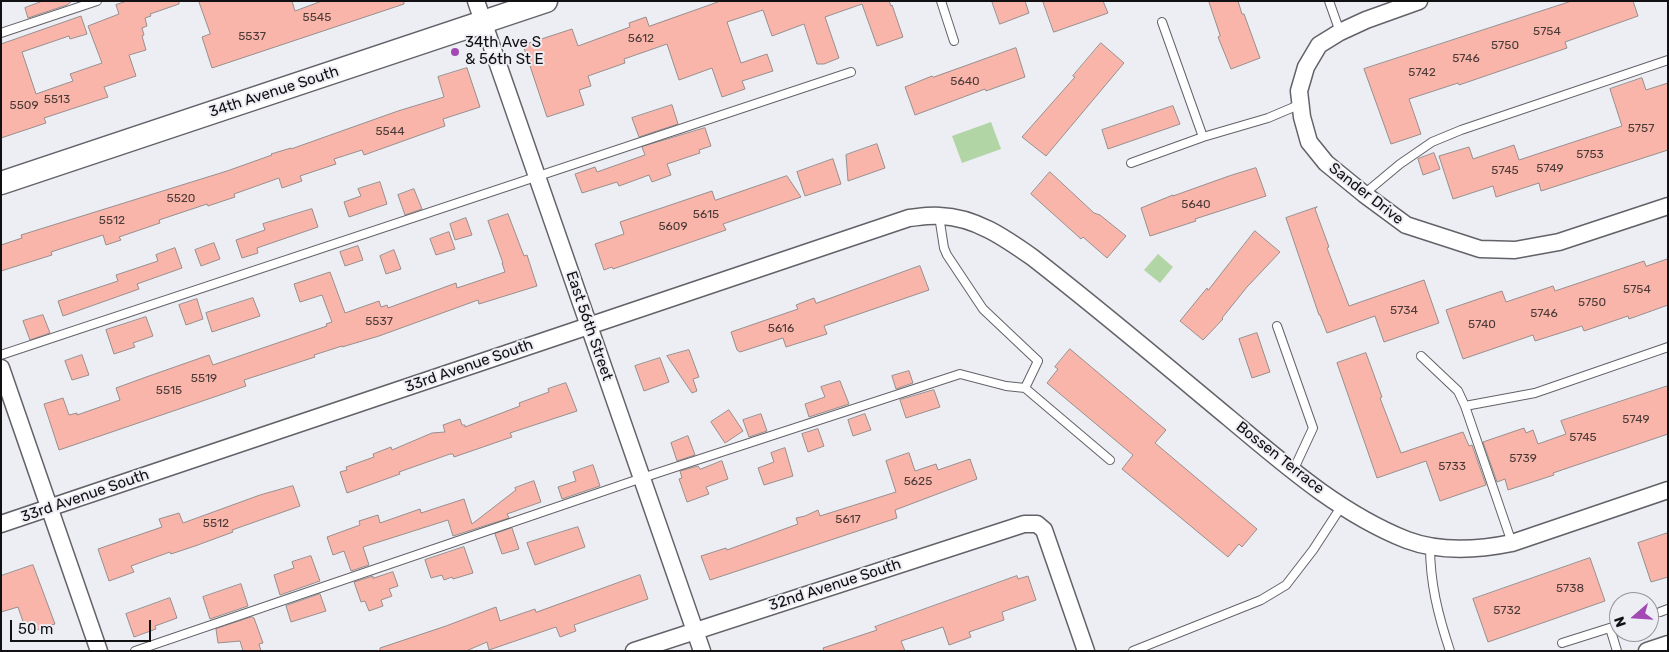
<!DOCTYPE html>
<html>
<head>
<meta charset="utf-8">
<style>
	body { margin:0 }
	#map { position:relative; width:1669px; height:652px; overflow:hidden; background:#ededf4; font-family:Rubik,sans-serif }
	canvas { display:block }
	.frame { position:absolute; inset:0; border:2px solid #111113; pointer-events:none }
	.north { position:absolute; left:1609px; top:592px; width:50px; height:50px; box-sizing:border-box; background:#ededf4; border:1px solid #95959a; border-radius:50%; rotate:251deg; font-size:14px; font-weight:700; line-height:20px; text-align:center; color:#111113 }
	.north::after { content:''; display:block; margin:auto; width:18px; height:22px; background:#a349b4; clip-path:polygon(50% 0,100% 100%,50% 72%,0 100%) }
	.scale { position:absolute; left:10px; top:620px; width:141px; height:22px; box-sizing:border-box; border:2px solid #111113; border-top:0; padding-left:6px; font-size:15px; line-height:18px; white-space:nowrap; color:#111113; -webkit-text-stroke:4px #ededf4; paint-order:stroke }
</style>
</head>
<body>
<div id="map">
<canvas width="1669" height="652"></canvas>
<div class="frame"></div>
<div class="north">N</div>
<div class="scale">50 m</div>
</div>
<script>
const ctx = document.querySelector('canvas').getContext('2d');
ctx.lineJoin = 'round';
function fill(path, color) {
  ctx.fillStyle = color;
  ctx.fill(path, 'evenodd');
}
function stroke(path, color, width, dash) {
  ctx.strokeStyle = color;
  ctx.lineWidth = width;
  ctx.lineCap = dash ? 'butt' : 'round';
  ctx.setLineDash(dash || []);
  ctx.stroke(path);
}
function write(font, color, halo, rows, align = 'center') {
  ctx.font = font + ' Rubik,sans-serif';
  ctx.lineWidth = 4;
  ctx.setLineDash([]);
  ctx.textBaseline = 'middle';
  ctx.strokeStyle = halo;
  ctx.fillStyle = color;
  for (const [text, x, y, turn = 0] of rows) {
    ctx.save();
    ctx.translate(x, y);
    ctx.rotate((+turn || 0) * Math.PI / 180);
    ctx.textAlign = isNaN(turn) ? turn : align;
    if (halo) ctx.strokeText(text, 0, 0);
    ctx.fillText(text, 0, 0);
    ctx.restore();
  }
}
fill(new Path2D(`
	M991,122L1001,149L962,163L952,136Z
	M1158,254L1173,267L1160,283L1144,270Z`), '#b2d5a5');
const building = new Path2D(`
	M43,1H72L67,5L28,18L25,8Z
	M127,1H179V4L150,14L151,16L145,18L147,26L142,28L144,35L142,36L146,50L129,55L136,76L104,87L108,97L44,118L46,123L1,138V44L81,16L87,34L70,39L69,36L22,52L36,94L73,81L70,74L102,63L88,26L119,14L116,5Z
	M199,1H292L295,11L322,1H404V4L212,68L202,37L210,34Z
	M721,1H889L891,6L892,5L903,37L877,46L862,4L825,17L839,58L824,64H817L804,24L772,36L763,10L727,22L741,63L767,54L773,71L742,81L745,89L722,97L712,68L679,80L667,44L624,59L625,63L588,76L591,86L579,90L584,105L547,117L523,45L572,29L578,46L630,27L629,23L646,17L649,26Z
	M992,1H1025L1029,13L1000,24Z
	M1043,1H1103L1108,13L1054,32Z
	M1209,1H1238L1242,14H1244L1260,58L1231,69L1218,37L1220,36Z
	M1572,1H1633L1638,16L1565,42L1567,48L1459,85L1458,83L1409,99L1421,134L1391,144L1364,69Z
	M1101,43L1124,63L1046,156L1022,137L1075,77L1073,76Z
	M1016,48L1025,77L986,91L985,89L915,115L905,87L932,76L933,77Z
	M467,68L480,107L443,119L445,126L364,155L362,150L334,159L336,164L300,176L302,181L282,188L279,178L234,194L235,197L208,206L207,204L159,220L160,223L119,237L121,240L106,245L103,235L51,252L52,255L1,271V245L22,238L21,235L227,171L272,155L271,154L291,148V149L398,111L444,97L438,77Z
	M1642,78L1646,90L1668,83V150L1541,191L1539,183L1496,197L1493,186L1453,199L1439,156L1469,147L1473,159L1514,145L1519,160L1622,126L1610,89Z
	M672,105L678,124L639,137L632,118Z
	M1173,106L1180,124L1108,149L1102,130Z
	M705,128L711,146L699,150L700,153L667,164L671,175L652,182L649,175L619,186L617,182L582,193L575,174L595,167L597,172L645,155L642,147Z
	M877,144L885,168L848,181L846,155Z
	M1434,153L1440,169L1423,175L1418,159Z
	M833,159L841,184L805,196L797,172Z
	M1256,168L1266,196L1195,219L1196,221L1150,236L1141,208L1173,195V196L1229,176Z
	M1050,172L1094,213L1100,215L1126,236L1107,258L1083,237L1081,239L1031,194Z
	M787,176L801,197L723,224L726,230L613,269L612,267L604,270L595,244L624,234L620,222L712,191L715,200Z
	M380,182L387,204L349,217L344,202L361,196L358,189Z
	M414,189L422,209L405,215L398,195Z
	M1317,207L1315,209L1329,247L1327,248L1349,306L1424,280L1439,323L1384,342L1375,316L1327,333L1320,315H1319L1286,218Z
	M312,209L318,227L257,248L258,253L242,258L236,240L265,230L263,224Z
	M508,214L524,256L527,255L537,286L479,304L478,300L379,336L342,347V346L314,355L315,357L244,380L246,386L223,394L59,450L44,404L63,398L69,415L77,413V415L120,400L116,388L149,376L209,355L213,365L327,326L326,324L332,322L322,295L300,302L294,284L330,272L345,313L379,301L381,307L387,305L388,308L456,283L457,288L505,272L502,263H503L488,221Z
	M466,218L472,235L455,240L450,224Z
	M1255,231L1280,252L1247,287L1222,318L1223,319L1203,340L1180,321L1207,288L1208,290Z
	M449,232L455,249L436,255L430,239Z
	M214,243L220,259L201,266L195,250Z
	M358,246L363,260L345,266L340,252Z
	M175,248L182,268L137,284L139,289L63,316L58,301L118,281L116,275L158,261L156,255Z
	M394,250L401,269L386,274L380,256Z
	M1668,259V305L1629,319L1628,316L1584,331L1582,326L1535,341L1533,335L1463,359L1446,310L1502,291L1506,302L1553,286L1555,291L1644,261L1646,266Z
	M920,266L929,290L824,326L827,334L808,340L786,347L783,338L740,352L737,350L731,332L798,309L796,305L814,298L816,303Z
	M253,298L260,316L212,332L206,313Z
	M197,299L203,319L186,325L179,305Z
	M43,315L50,333L30,340L23,321Z
	M146,317L153,336L133,343L135,347L114,354L106,330Z
	M1257,333L1270,372L1252,378L1239,339Z
	M1070,349L1166,430L1155,443L1257,529L1242,547L1239,544L1228,557L1122,469L1133,455L1047,383L1058,369L1055,367Z
	M689,350L699,377L693,379L697,391L692,393L667,356Z
	M1366,353L1382,397L1380,398L1401,453L1463,432L1469,446L1472,445L1486,485L1440,501L1426,461L1377,478L1337,363Z
	M82,355L89,375L72,380L65,361Z
	M660,358L669,382L644,391L635,366Z
	M909,371L913,383L896,389L892,376Z
	M840,381L849,404L809,417L805,404L825,397L821,387Z
	M566,383L577,411L510,433L512,437L454,457L453,454H450L399,472L400,474L347,493L340,472L347,470L346,467L374,457L373,454L391,447L392,450L432,433L445,432L443,425L460,419L462,425H465V427L520,406L519,403L549,392L548,389Z
	M1668,386V434L1553,473L1554,475L1508,490L1505,479L1497,482L1483,442L1524,428L1526,433L1533,430L1538,444L1566,434L1561,421Z
	M934,390L940,407L906,418L900,400Z
	M729,410L743,431L725,443L711,422Z
	M761,414L767,431L749,437L743,420Z
	M865,414L871,430L853,436L848,420Z
	M818,429L824,446L808,452L802,434Z
	M688,436L695,455L677,461L671,443Z
	M785,448L793,476L764,485L758,468L774,462L771,453Z
	M909,453L915,471L936,464L938,470L970,459L977,479L895,510L897,518L710,580L701,556L726,548L727,550L798,524L796,518L805,516L818,510L820,516L896,492L886,461Z
	M722,461L728,479L706,487L709,494L687,502L679,479L682,478L680,471L698,466L700,469Z
	M593,465L600,486L562,499L558,487L576,481L573,472Z
	M534,481L541,502L507,514L509,518L453,536L448,520L363,547L369,565L351,571L344,551L333,555L327,537L360,525L359,521L378,515L380,523L420,509L421,513L464,499L472,524L516,490L515,488Z
	M293,486L300,506L232,530L233,532L195,546L171,554L170,552L131,566L134,572L109,581L98,549L162,527L159,519L179,513L183,523L260,495Z
	M578,527L585,547L535,565L527,543Z
	M512,528L519,549L502,554L495,534Z
	M1668,533V577L1651,582L1638,543Z
	M464,547L473,573L453,579L452,577L444,580L442,575L431,578L425,560Z
	M311,556L320,581L280,595L274,575L294,568L292,562Z
	M1590,558L1605,601L1488,642L1473,599Z
	M33,565L55,624L27,633L18,607L1,612V576Z
	M393,572L398,586L389,589L392,596L381,600L383,606L369,611L365,601L361,602L354,582L373,576V578Z
	M640,575L648,599L574,625L576,631L560,637L556,627L489,650L487,642L466,651H380V648L446,626L496,607L500,621L535,609L536,612Z
	M1017,576L1018,579L1028,576L1036,600L1002,612L1004,620L969,632L971,637L949,645L943,627L901,641L905,651H824L823,648L877,630L875,627Z
	M241,584L248,606L210,619L203,597Z
	M320,594L326,611L291,622L286,606Z
	M170,598L177,618L155,626L156,629L134,637L126,614Z
	M252,617L254,618L263,643L259,644L261,651H243L240,641L218,643L216,629Z`);
fill(building, '#f9b5a9');
stroke(building, '#978f8e', 1);
const lane = new Path2D(`
	M941,1L954,41
	M1329,1L1340,32
	M1162,22L1203,137
	M1,33L97,1
	M1131,163L1203,137L1268,118L1301,104
	M1364,194L1400,164L1432,142L1461,130L1668,60
	M939,216L944,248L947,255L983,309L1038,361L1025,388L1110,460
	M1277,326L1313,428L1293,471
	M1,355L851,72
	M1421,356L1458,391L1465,406
	M1512,543L1465,406L1535,393L1668,347
	M1430,546C1430,583 1438,615 1450,651
	M1660,612L1668,609
	M1610,628L1617,651
	M1562,643L1619,625
	M135,651L642,478L960,374L1006,386L1025,388
	M1133,651L1261,600L1286,585L1313,550L1341,507`);
const street = new Path2D(`
	M476,1L702,651
	M1419,1L1366,20L1340,32L1319,45L1306,67L1299,91L1302,117L1309,142L1326,163L1364,194L1406,225L1480,249L1515,250L1559,242L1668,206
	M1,368L99,651
	M1,524L909,218C919,217 930,215 940,216C975,217 1005,238 1032,257C1099,309 1164,364 1229,418C1284,464 1339,513 1407,540C1439,552 1478,550 1512,543L1668,490
	M634,651L1024,524H1037L1044,530L1086,651
	M1647,651L1668,644`);
const secondary = new Path2D(`
	M1,183L546,1`);
stroke(lane, '#636268', 10);
stroke(street, '#636268', 19);
stroke(secondary, '#636268', 25);
stroke(lane, '#fff', 8);
stroke(street, '#fff', 16);
stroke(secondary, '#fff', 22);
for (const [x, y, r, color] of [
	[455,52,5,"#a349b4"]
]) {
  const dot = new Path2D();
  dot.arc(x, y, r, 0, 2 * Math.PI);
  ctx.fillStyle = color;
  ctx.fill(dot);
  stroke(dot, '#ededf4', 2);
}
write('12px', '#4b3a38', null, [
	["5545",317,18],
	["5754",1547,32],
	["5537",252,37],
	["5612",641,39],
	["5750",1505,46],
	["5746",1466,59],
	["5742",1422,73],
	["5640",965,82],
	["5513",57,100],
	["5509",24,106],
	["5757",1641,129],
	["5544",390,132],
	["5753",1590,155],
	["5749",1550,169],
	["5745",1505,171],
	["5520",181,199],
	["5640",1196,205],
	["5615",706,215],
	["5512",112,221],
	["5609",673,227],
	["5754",1637,290],
	["5750",1592,303],
	["5734",1404,311],
	["5746",1544,314],
	["5537",379,322],
	["5740",1482,325],
	["5616",781,329],
	["5519",204,379],
	["5515",169,391],
	["5749",1636,420],
	["5745",1583,438],
	["5739",1523,459],
	["5733",1452,467],
	["5625",918,482],
	["5617",848,520],
	["5512",216,524],
	["5738",1570,589],
	["5732",1507,611]
]);
write('15px', '#111113', '#ededf4', [
	["34th Ave S",465,43],
	["& 56th St E",465,60]
], 'left');
write('15px', '#111113', '#ededf4', [
	["34th Avenue South",274,92,-18],
	["Sander Drive",1366,194,38],
	["East 56th Street",589,326,71],
	["33rd Avenue South",469,366,-19],
	["Bossen Terrace",1280,458,38],
	["33rd Avenue South",85,496,-19],
	["32nd Avenue South",835,585,-18]
]);
</script>
</body>
</html>
